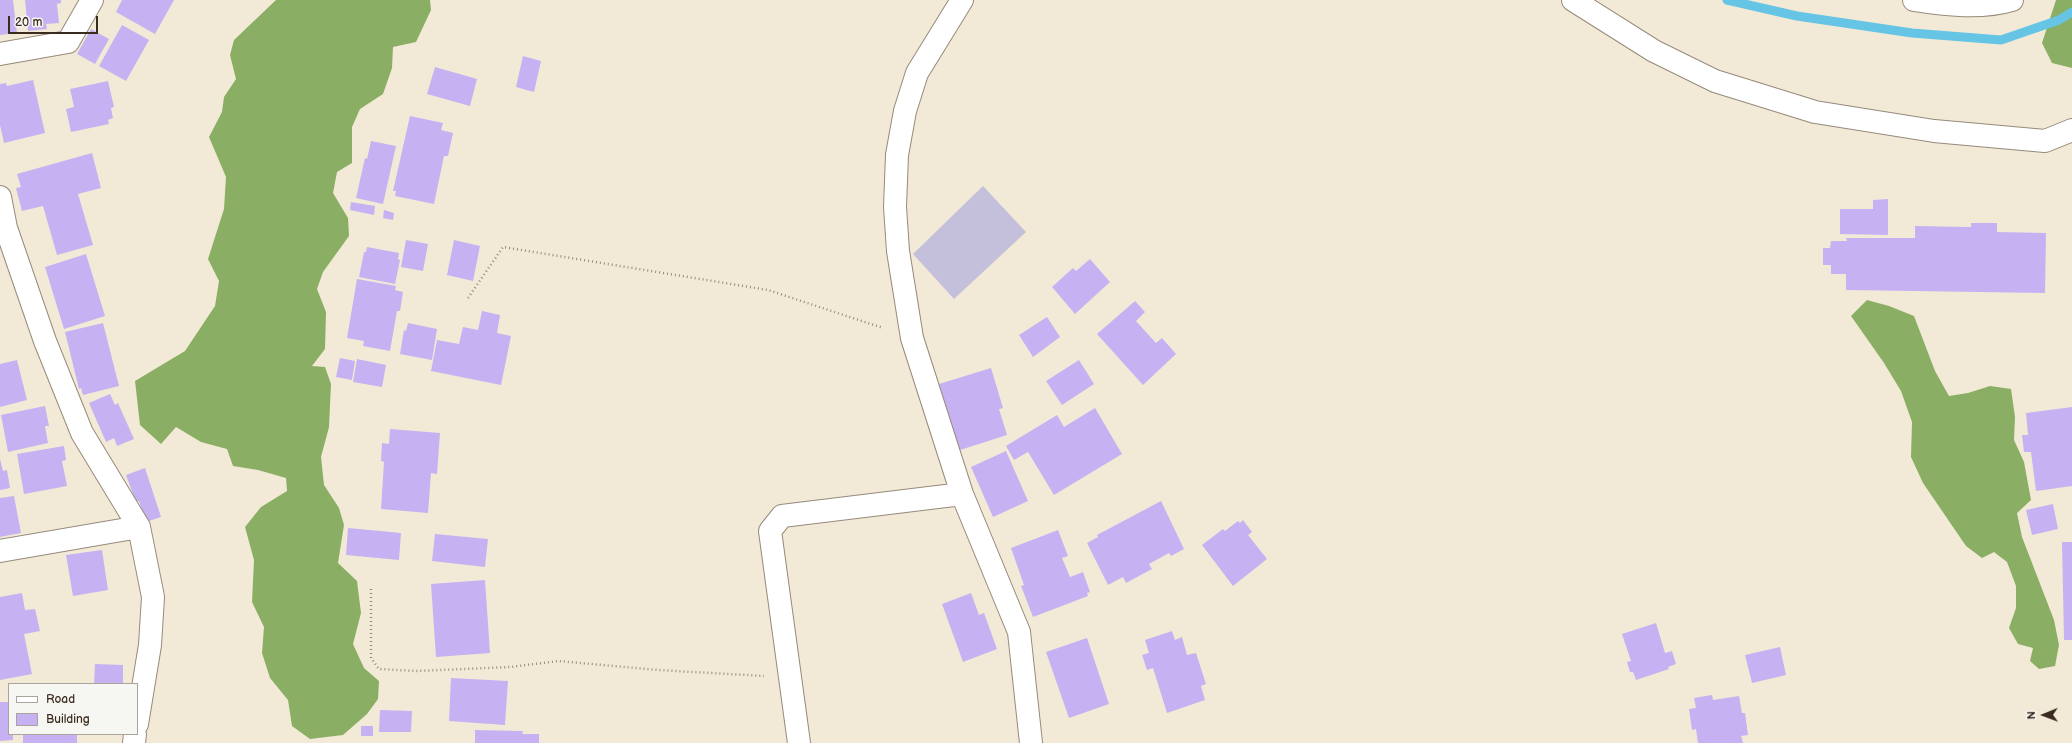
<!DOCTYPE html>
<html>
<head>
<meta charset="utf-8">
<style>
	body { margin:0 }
	#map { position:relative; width:2072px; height:743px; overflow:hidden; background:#f2ead7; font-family:"Balsamiq Sans",sans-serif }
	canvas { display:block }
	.legend { position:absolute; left:8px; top:683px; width:130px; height:52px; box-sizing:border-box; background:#f6f6f2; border:1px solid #aba49d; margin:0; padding:5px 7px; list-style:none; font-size:12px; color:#3b2a1e }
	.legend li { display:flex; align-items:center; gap:8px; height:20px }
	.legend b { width:20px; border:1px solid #aba49d }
	.north { position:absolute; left:2024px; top:695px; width:40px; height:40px; -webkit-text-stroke:3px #f6f6f2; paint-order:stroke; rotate:269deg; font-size:11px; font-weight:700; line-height:16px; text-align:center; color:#3b2a1e }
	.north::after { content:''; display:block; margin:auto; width:14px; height:18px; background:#3b2a1e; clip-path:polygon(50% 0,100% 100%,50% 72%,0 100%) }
	.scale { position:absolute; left:8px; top:16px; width:90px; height:18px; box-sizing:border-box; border:2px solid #3b2a1e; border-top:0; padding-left:5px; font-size:12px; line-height:14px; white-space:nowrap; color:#3b2a1e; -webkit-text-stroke:3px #f6f6f2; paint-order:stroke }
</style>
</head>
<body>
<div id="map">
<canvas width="2072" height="743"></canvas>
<ul class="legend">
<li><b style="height:5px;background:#fff"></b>Road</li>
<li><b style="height:11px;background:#c6b2f2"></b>Building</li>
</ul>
<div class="north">N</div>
<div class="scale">20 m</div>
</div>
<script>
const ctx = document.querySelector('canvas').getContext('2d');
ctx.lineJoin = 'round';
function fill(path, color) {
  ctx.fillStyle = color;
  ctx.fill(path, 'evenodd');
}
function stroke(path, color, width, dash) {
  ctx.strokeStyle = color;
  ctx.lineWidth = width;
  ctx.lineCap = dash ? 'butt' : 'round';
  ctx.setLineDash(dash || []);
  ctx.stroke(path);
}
fill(new Path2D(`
	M983,186L1026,232L954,299L913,254Z`), '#c4c0db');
fill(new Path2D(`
	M276,0H430L431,10L416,42L393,47L392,68L383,94L360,109L352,127V163L337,172L333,193L348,218L349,236L323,272L317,289L326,312L325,349L312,366L325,367L331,384L329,427L321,457L324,485L339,508L344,525L338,563L357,581L361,613L353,644L364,668L379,681L378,699L367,714L343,735L310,739L292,726L288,700L270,678L262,653L264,627L252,602L254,560L245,527L261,507L287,491L286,478L258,470L233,466L227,449L201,442L176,427L161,444L140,425L135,381L185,351L215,306L219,281L208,259L224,209L226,177L209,137L222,112L224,97L236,79L230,55L234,40Z
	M2056,0H2072V68L2052,63L2042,43Z
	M1867,300L1889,306L1914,316L1935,371L1949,396L1968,393L1990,386L2011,389L2015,417L2014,440L2024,462L2031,500L2017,513L2022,537L2054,620L2059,645L2055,666L2039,669L2030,661L2033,648L2018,644L2009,628L2016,608V586L2007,562L1994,552L1982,558L1966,546L1923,483L1911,457L1912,422L1901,391L1884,363L1851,316Z`), '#8aae63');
stroke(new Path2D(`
	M1727,0L1797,16L1912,33L2001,40L2059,20L2072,12`), '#66c5e5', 9);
fill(new Path2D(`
	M0,0H13L17,33L0,35Z
	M25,0H61V3L57,4L59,23L46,24L47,29L28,31Z
	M122,0H174L155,34L116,12Z
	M122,25L149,40L126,81L99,66Z
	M91,29L109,39L95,64L77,54Z
	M523,56L541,61L534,92L516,87Z
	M435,67L477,79L470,106L427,94Z
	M33,80L45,133L4,143L0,125V84L6,83L7,86Z
	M108,81L114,107L111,108L113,118L108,120L109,124L71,132L66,109L74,107L70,89Z
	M410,116L443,123L441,130L453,133L448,156H444L434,204L395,196L396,191H393Z
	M371,141L396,146L383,204L356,198L365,158L367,159Z
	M92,153L101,188L78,194L93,245L57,255L43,206L22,211L16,188L21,187L17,174Z
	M1888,199V235L1840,234V209H1873V200Z
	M351,202L375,206L374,215L350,210Z
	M384,210L394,213L393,220L383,218Z
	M1971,223H1997V232L2046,233L2045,293L1846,290V274H1831V265H1823V248H1830L1831,241H1847L1846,238H1915V226L1971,227Z
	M406,240L428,244L423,271L401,267Z
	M454,240L480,246L473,281L447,275Z
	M367,247L399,253L398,259L400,260L395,284L359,277L364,252H366Z
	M86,254L105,316L64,329L45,267Z
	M1090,259L1110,282L1075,314L1052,287L1073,268L1076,271Z
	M357,279L396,286L395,290L403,292L400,311H397L390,351L363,346L364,341L347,338Z
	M1135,301L1145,312L1136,321L1156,343L1162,338L1176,354L1143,385L1097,334Z
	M482,311L500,315L497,333L511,336L501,385L431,371L437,340L459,344L463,327L478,330Z
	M1047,317L1060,337L1033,357L1019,335Z
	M103,323L119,386L83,395L81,388L79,389L65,332Z
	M408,323L437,329L432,360L400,354L404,330L406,331Z
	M340,358L355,361L352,380L336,377Z
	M357,359L386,365L382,387L353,382Z
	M17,360L27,400L0,407V364Z
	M1079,360L1094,384L1062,405L1046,381Z
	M991,368L1003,408L999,409L1007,435L960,450L939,384Z
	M110,394L115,405L118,403L134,439L117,446L114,438L106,442L89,403Z
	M45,406L49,426H45L48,443L8,452L1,415Z
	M2072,407V486L2036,491L2031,452H2024L2022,435H2028L2026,413Z
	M1095,408L1122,454L1054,495L1028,452L1014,460L1006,446L1057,415L1064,427Z
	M390,429L440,433L437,474L431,473L428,513L381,509L384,462L381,461L382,443L389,444Z
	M64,446L66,460L62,461L67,486L24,494L17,454Z
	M1006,451L1028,501L993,517L971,467Z
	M0,459L3,471L7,470L10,488L0,490Z
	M145,468L161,517L146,522L139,501L136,502L126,475Z
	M14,496L21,533L0,537V498Z
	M1161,501L1184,549L1171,556L1169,553L1149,564L1152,569L1126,583L1123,577L1108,585L1087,543L1098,537L1097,535Z
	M2053,504L2058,529L2032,535L2026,510Z
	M1243,520L1252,532L1248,535L1267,559L1233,586L1202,545L1223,529L1225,531L1238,521L1240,523Z
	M348,528L401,533L399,560L346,555Z
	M1058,530L1068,556L1062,558L1070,577L1083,572L1090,592L1087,593L1088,596L1033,617L1021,586L1024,585L1011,548Z
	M435,534L488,539L485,567L432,561Z
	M2062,542H2072V640H2064Z
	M102,550L108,590L73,596L66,555Z
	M485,580L490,653L436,657L431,584Z
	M22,593L25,610L35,609L40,631L24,634L32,674L0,680V597Z
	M971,593L979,615L984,613L997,649L963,662L942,604Z
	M1656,623L1665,653L1672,651L1676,664L1668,667L1669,669L1636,680L1633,672H1630L1627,662L1631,661L1622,634Z
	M1172,631L1175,640L1182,637L1187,655L1196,653L1206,684L1201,686L1205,700L1167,713L1153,668L1147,670L1142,655L1149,653L1145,640Z
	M1087,638L1109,704L1069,718L1046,652Z
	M1780,647L1786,675L1752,683L1745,655Z
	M95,664L123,665V684H94Z
	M451,678L508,681L505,725L449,721Z
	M1712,695L1713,700L1739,696L1742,713H1745L1748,735L1741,736L1743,743H1698L1696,729L1692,730L1689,709L1696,708L1694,698Z
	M0,702H9V734H13V740L0,741Z
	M380,710L412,711L411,732H379Z
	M361,726H373V736H361Z
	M475,730L523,731L522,734H539V743H475Z
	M23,734H77V743H23Z`), '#c6b2f2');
const minor = new Path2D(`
	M962,0L917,73L905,111L897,155L895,207L898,251L912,338L962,494L1019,632L1031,743
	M1573,0L1654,51L1715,81L1815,112L1934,131L2045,141L2072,130
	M1914,0C1945,5 1982,9 2012,0
	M0,54L68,42L92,0
	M0,197L6,228L45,341L82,433L139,527L153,597L150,645L137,724
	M0,551L139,527
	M134,743L135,734
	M799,743L770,531L782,516L962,494`);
stroke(minor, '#968a7a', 24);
stroke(new Path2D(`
	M468,298L503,247L768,290L883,328
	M371,589V658L379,669L416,671L511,667L558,661L658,670L764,676`), '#968a7a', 2.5, [1, 3]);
stroke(minor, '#fff', 22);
</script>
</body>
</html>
